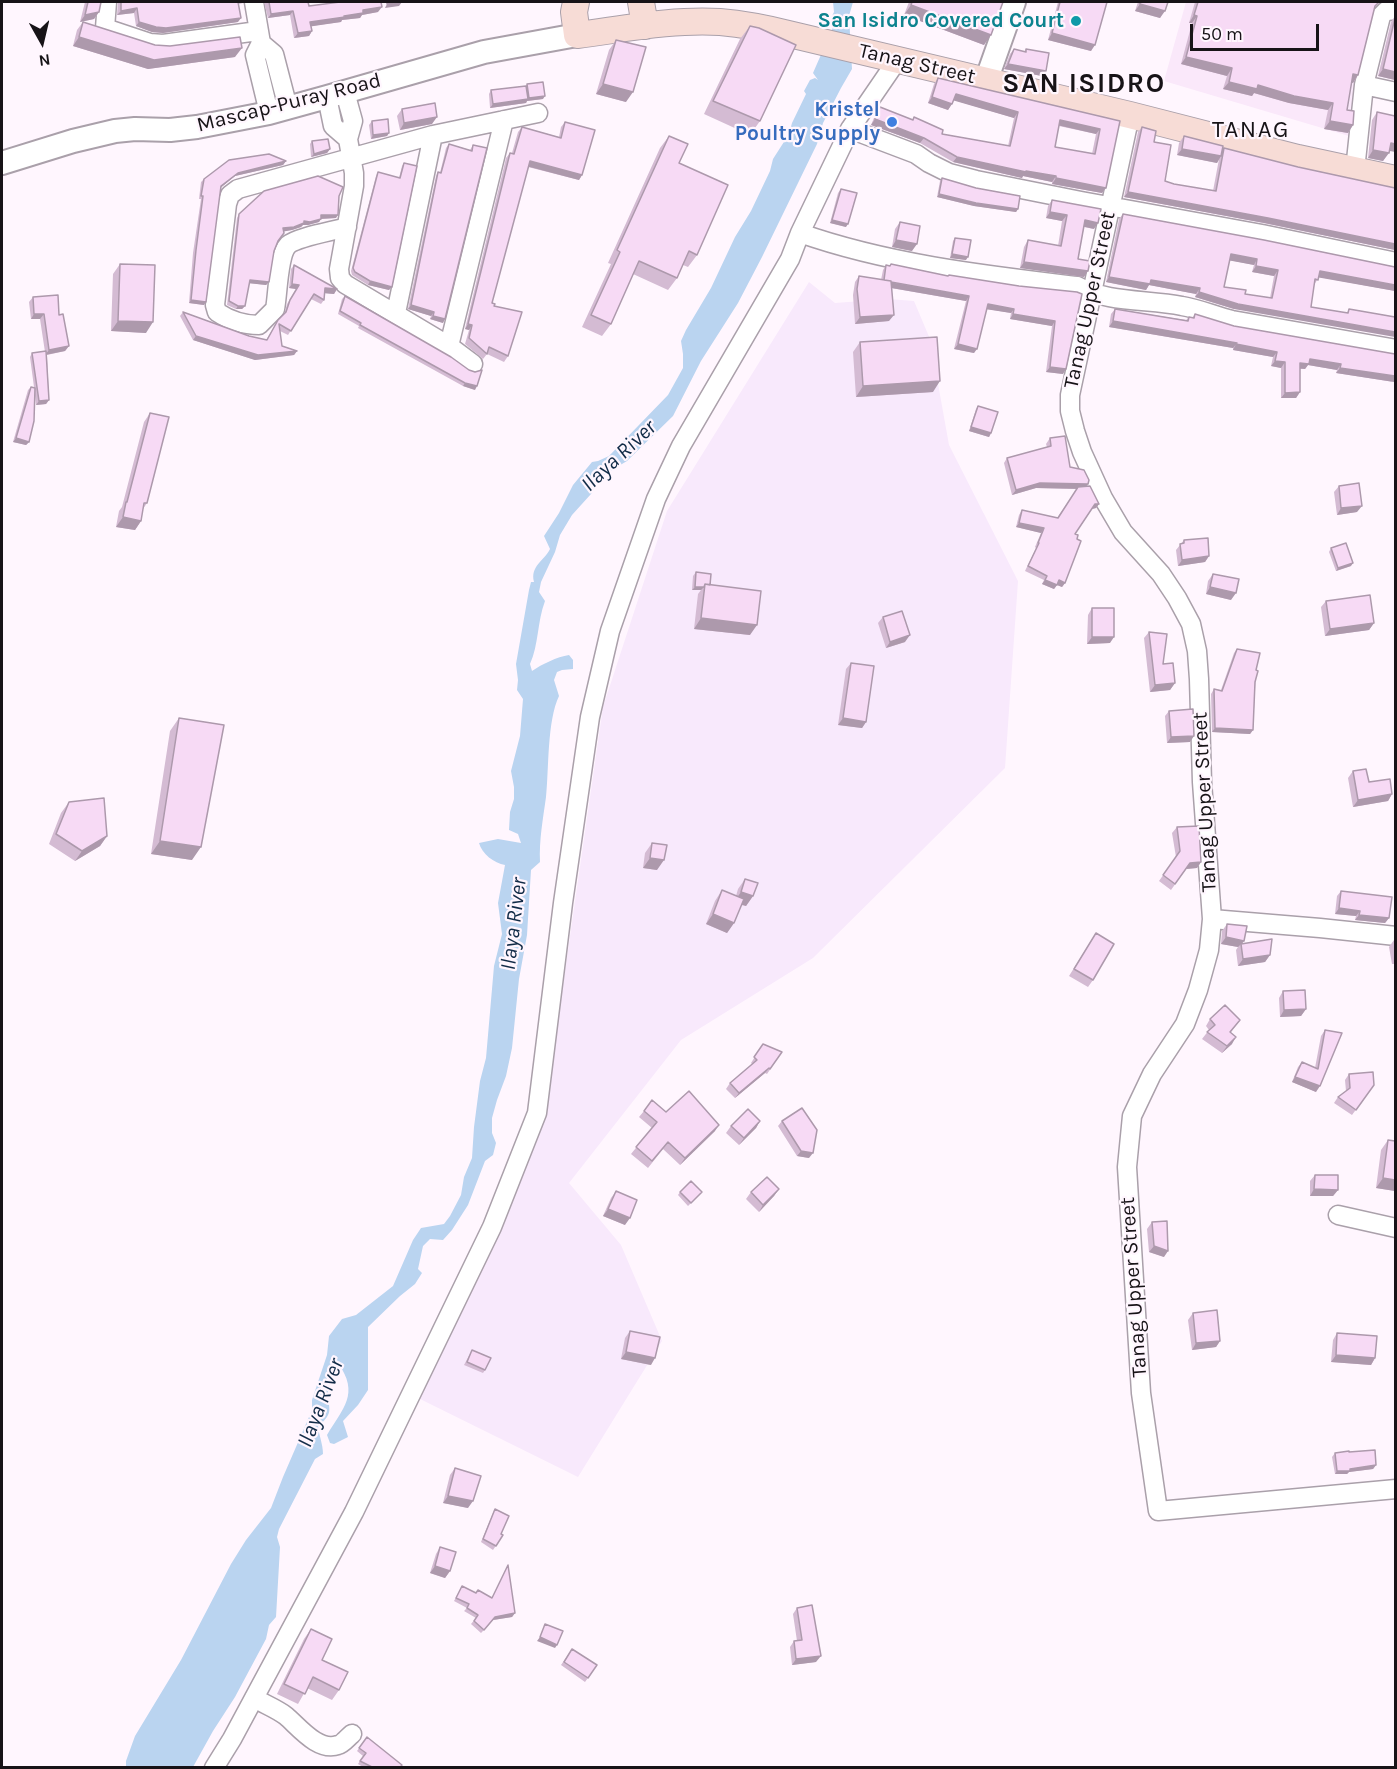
<!DOCTYPE html>
<html>
<head>
<meta charset="utf-8">
<style>
	body { margin:0 }
	#map { position:relative; width:1397px; height:1769px; overflow:hidden; background:#fff6fe; font-family:Karla,sans-serif }
	canvas { display:block }
	.frame { position:absolute; inset:0; border:3px solid #171317; pointer-events:none }
	.north { position:absolute; left:12px; top:12px; width:60px; height:60px; -webkit-text-stroke:4px #fff6fe; paint-order:stroke; rotate:172deg; font-size:16px; font-weight:700; line-height:24px; text-align:center; color:#171317 }
	.north::after { content:''; display:block; margin:auto; width:21px; height:27px; background:#171317; clip-path:polygon(50% 0,100% 100%,50% 72%,0 100%) }
	.scale { position:absolute; left:1190px; top:24px; width:129px; height:27px; box-sizing:border-box; border:3px solid #171317; border-top:0; padding-left:8px; font-size:18px; line-height:21px; white-space:nowrap; color:#171317; -webkit-text-stroke:4px #fff6fe; paint-order:stroke }
</style>
</head>
<body>
<div id="map">
<canvas width="1397" height="1769"></canvas>
<div class="frame"></div>
<div class="north">N</div>
<div class="scale">50 m</div>
</div>
<script>
const ctx = document.querySelector('canvas').getContext('2d');
ctx.lineJoin = 'round';
function fill(path, color) {
  ctx.fillStyle = color;
  ctx.fill(path, 'evenodd');
}
function stroke(path, color, width, dash) {
  ctx.strokeStyle = color;
  ctx.lineWidth = width;
  ctx.lineCap = dash ? 'butt' : 'round';
  ctx.setLineDash(dash || []);
  ctx.stroke(path);
}
function write(font, color, halo, rows, align = 'center') {
  ctx.font = font + ' Karla,sans-serif';
  ctx.lineWidth = 4.5;
  ctx.setLineDash([]);
  ctx.textBaseline = 'middle';
  ctx.strokeStyle = halo;
  ctx.fillStyle = color;
  for (const [text, x, y, turn = 0] of rows) {
    ctx.save();
    ctx.translate(x, y);
    ctx.rotate((+turn || 0) * Math.PI / 180);
    ctx.textAlign = isNaN(turn) ? turn : align;
    if (halo) ctx.strokeText(text, 0, 0);
    ctx.fillText(text, 0, 0);
    ctx.restore();
  }
}
fill(new Path2D(`
	M809,282L835,303L888,299L914,301L930,339L949,445L1018,581L1005,768L813,958L681,1040L569,1183L621,1245L662,1341L578,1477L418,1398L544,1117L603,707L667,511Z`), '#f8e9fc');
fill(new Path2D(`
	M1186,2H1379L1349,136L1164,81Z`), '#fae8fa');
fill(new Path2D(`
	M833,2H853L849,16L852,69L841,88L823,123L817,144L762,257L738,303L701,361L673,416L627,461L602,476L591,494L572,515L560,535L555,552L541,582L539,592L545,601C537,622 539,644 530,664L532,671C542,664 557,657 569,655L573,660V669L562,670L557,672L554,680L559,696C547,721 549,769 546,797C543,819 539,840 540,862L531,870L527,935L519,979L512,1048L506,1076L497,1100L492,1118V1133L496,1143L493,1155L485,1161L468,1205L452,1230L443,1240L430,1239L423,1246L418,1269L422,1273L415,1284L400,1296L368,1327V1390L358,1405L343,1421L348,1437L334,1444L330,1443L327,1435C343,1408 360,1394 338,1363C335,1371 329,1382 328,1391C327,1408 336,1412 318,1426C319,1436 323,1444 323,1454L315,1459L279,1529L277,1537L280,1547L276,1617L269,1625L266,1639L235,1697L213,1731L193,1767L126,1768V1761L135,1736L181,1660L231,1564L246,1540L271,1508L283,1477L312,1410V1400L327,1355L329,1336L342,1319L356,1315L393,1286L413,1240L421,1228L444,1224L450,1216L461,1195L464,1177L472,1158L474,1127L480,1081L486,1058L494,966L502,934L498,903L505,865C494,863 482,854 479,843L498,839L521,843L518,834L509,830L510,812L514,799V787L511,771L520,736L523,699L517,690L518,680L516,664L529,590L531,582H534C530,566 544,561 550,549L544,536L559,513L573,485L592,462L598,461L609,456L668,395L683,368V354L681,341L686,330L711,288L735,237L751,211L770,171L773,159L789,134L792,123L806,94L804,91L810,80L815,78L818,80L813,73L837,18L832,16L834,12Z`), '#bad4f0');
const minor = new Path2D(`
	M107,2L105,28L150,43L163,44L258,31
	M254,2L261,43L274,54L288,108
	M261,43L255,55L269,113
	M1364,85L1396,92
	M345,92L353,121L348,139L354,173V186L339,269L340,278L345,284L449,346L473,364
	M327,97L333,126L348,139
	M1130,115L1070,395V411L1075,431L1082,452L1103,498L1123,532L1161,574L1177,598L1191,624L1197,651L1199,679L1202,782L1212,919L1209,950L1198,990L1185,1024L1152,1074L1132,1116L1127,1167L1141,1393L1158,1511L1396,1489
	M850,129L916,154L929,163L949,173L976,180L1081,201L1262,234L1396,262
	M1355,170L1364,85L1381,16L1386,11L1396,10
	M347,227C334,231 297,237 288,245C278,255 278,294 275,309L259,325C244,325 229,320 217,312L215,305L227,204L230,195L238,189L433,135L538,113
	M800,233C888,264 985,275 1077,286C1108,303 1148,299 1182,306C1200,309 1215,316 1232,320L1396,349
	M396,313L433,135
	M449,346L504,120
	M1212,919L1320,928L1396,936
	M1338,1215L1396,1228
	M254,1698C264,1704 277,1709 286,1716C299,1727 318,1752 338,1745C343,1744 348,1737 352,1734
	M214,1768L232,1739L354,1512L492,1227L537,1113L563,903L590,717L610,631L656,499L681,446L790,259L800,233L850,129L898,59`);
const tertiary = new Path2D(`
	M986,81L1014,2
	M2,163L73,141L115,131L135,129L170,130L197,127L269,113L327,97L484,52L577,35`);
const secondary = new Path2D(`
	M576,2L574,12L577,35C624,29 673,19 720,22C745,24 769,29 793,35L1130,115L1298,158L1396,179
	M641,2L645,26`);
stroke(minor, '#aaa0aa', 21);
stroke(tertiary, '#aaa0aa', 26);
stroke(secondary, '#aaa0aa', 28);
stroke(minor, '#fff', 18);
stroke(tertiary, '#fff', 22);
stroke(secondary, '#f7dcd6', 26);
fill(new Path2D(`
	M85,2H101L99,12L94,19L80,22Z
	M118,2H244L243,3L239,4L238,22L163,33L152,32L136,26L134,13L117,15Z
	M264,2H308L309,6L378,12L362,15L360,18L342,20L341,22L311,26L312,31L309,36L294,38L290,15L268,18Z
	M909,2H1003L984,45L904,15Z
	M1058,2H1107L1091,51L1048,40Z
	M1138,2H1168L1160,18L1135,11Z
	M1195,2H1381L1378,3L1375,7L1358,75L1353,83L1352,82L1347,110L1353,125L1348,133L1324,129L1328,110L1289,103L1254,93L1252,96L1223,89L1227,76L1181,64L1192,23H1189Z
	M1395,16V80L1378,76L1391,22Z
	M83,22L155,45L235,57L148,69L73,46L77,30Z
	M750,26L760,121L750,135L704,114L740,39Z
	M616,40L626,102L596,94L609,50Z
	M1014,49L1024,52L1026,49L1042,76L1004,69L1010,54Z
	M938,78L1120,121L1106,188L1102,193L1052,184V182L1023,176L1022,178L953,162L920,143L871,125L876,113L880,107L942,134L1008,146L1014,118L954,100L948,110L928,103L934,84ZM1059,126L1096,134L1092,154L1055,147Z
	M527,84L543,99L527,101L526,103L490,108L489,94L491,90L526,86Z
	M402,109L432,124L400,130L397,116Z
	M1377,112L1389,151L1383,161L1368,158L1372,120Z
	M372,121L389,133L387,136L371,139L369,125Z
	M565,122L582,175L579,180L528,167L492,303L508,356L504,362L487,354L483,359L465,344L469,330L465,329L506,158L510,153H512L518,132L522,127L559,137L561,127Z
	M1142,127L1154,142L1165,181L1174,184L1213,191L1219,159L1217,163L1177,155L1179,143L1184,136L1222,150L1224,148L1298,167L1395,188V250L1264,223L1124,197L1138,132Z
	M669,136L679,163L697,255L688,267L683,265L677,278L668,290L633,274L611,324L602,336L582,327L611,264L608,263L660,148Z
	M312,141L330,149L327,153L311,157L310,144Z
	M449,144L470,150L473,145L443,323L430,319L431,316L408,309L436,176L438,172L440,173L446,148Z
	M286,161L283,165L235,176L220,188L204,305L189,303L193,253L201,199H199L201,182L204,179Z
	M404,163L389,290L368,285L352,275L351,271L376,176L378,172L399,178L402,166Z
	M942,178L1018,209L1016,212L974,206L937,197L940,181Z
	M841,189L846,227L830,223L838,193Z
	M339,196L336,218L321,219L319,222L308,225H303L301,227L292,230L284,231L277,241L274,251L269,282L266,285L249,283L245,306L242,309H236L227,305L237,218L239,214Z
	M1052,200L1094,229L1084,227L1078,259L1084,277L1020,268L1024,247L1028,240L1058,246L1062,221L1046,218L1048,206Z
	M1123,214L1395,267V291L1319,277L1314,285L1311,307L1347,313L1349,309L1395,317L1234,309L1195,297L1196,294L1149,285L1146,290L1106,282L1119,219ZM1229,260L1254,265L1252,272L1274,276L1270,298L1245,294L1224,287Z
	M900,222L912,251L892,247L895,229Z
	M955,238L966,260L950,258L953,241Z
	M120,264L146,333L111,331L113,274Z
	M891,264L948,276L949,275L1019,286L1077,292L1063,374L1046,372L1052,326L1010,319L1011,313L987,309L974,353L954,349L966,301L891,288L889,321L855,324L853,295L855,282L859,276L881,280L883,270L886,265L889,266Z
	M294,265L337,289L334,294L325,293L324,300L321,304L311,299L288,335L280,331L282,346L297,351L294,355L255,360L193,340L180,316L183,312L249,336L266,340L275,325L284,315L287,304L296,289L289,288L291,269Z
	M345,296L475,390L463,386L358,328L359,326L338,314L342,299Z
	M33,297L59,315L69,346L65,351L47,355L49,400L46,404L36,405L35,396L29,442L26,445L13,442L28,390L31,387H34L30,357L32,353L45,352L40,319H31L29,302Z
	M1115,309L1186,320L1189,317L1192,318L1195,314L1234,326L1394,382L1336,373L1337,370L1308,365L1305,369H1300V392L1296,398H1281V368L1271,366L1273,357L1233,350V348L1109,327L1111,314Z
	M860,342L933,392L856,397L853,352Z
	M978,406L991,433L989,437L969,431L976,409Z
	M150,413L147,503L143,509L141,521L135,530L116,527L119,511L122,507L144,422Z
	M1050,438L1070,467L1088,484L1086,486L1099,504L1096,508L1092,509L1075,534L1077,539L1065,583L1062,587L1057,585L1054,589L1042,584L1044,580L1025,571L1036,548L1035,547L1041,533L1016,527L1019,515L1022,510L1057,518L1077,489L1036,488L1012,495L1004,463L1007,458L1047,447L1046,444Z
	M1339,486L1357,512L1337,515L1334,492Z
	M1184,540L1209,556L1205,562L1178,566L1176,550Z
	M1331,548L1351,566L1336,571L1329,552Z
	M696,572L710,585L750,635L694,629L698,594L701,590H692L693,576Z
	M1213,574L1231,600L1206,594L1208,581Z
	M1326,601L1374,623L1369,630L1325,636L1321,607Z
	M1092,608L1110,643L1087,644L1088,615Z
	M883,617L905,642L886,648L878,623Z
	M1149,632L1163,664L1175,683L1170,690L1150,692L1144,638Z
	M1237,649L1256,670L1253,730L1250,734L1212,732L1211,694L1214,689L1221,690L1234,653Z
	M851,663L866,722L862,728L838,725L846,669Z
	M1169,711L1190,742L1167,743L1165,716Z
	M179,718L192,860L151,854L170,731Z
	M1353,771L1369,782L1392,794L1388,801L1353,807L1348,778Z
	M69,802L107,836L100,846L75,861L49,844L61,813Z
	M1177,827L1201,862L1197,868L1186,869L1171,890L1159,881L1176,857L1172,833Z
	M652,843L657,870L643,868L645,853Z
	M745,879L753,896L746,906L741,905L734,923L727,933L706,924L715,901L722,890L736,896L738,889Z
	M1341,891L1389,918L1385,923L1355,920L1356,916L1335,914L1337,896Z
	M1227,924L1244,941L1242,943L1270,955L1265,962L1238,966L1236,950L1238,947L1221,944L1222,931Z
	M1096,933L1093,980L1088,987L1069,976Z
	M1394,940H1395V964H1392L1389,947Z
	M1283,991L1306,1009L1301,1016L1280,1017L1279,998Z
	M1210,1019L1240,1020L1231,1032L1232,1044L1222,1053L1202,1039L1209,1030L1206,1026Z
	M1325,1030L1316,1092L1292,1082L1298,1067L1302,1062L1315,1068L1321,1036Z
	M763,1044L782,1052L767,1074L765,1073L735,1098L726,1089L730,1083L752,1064L751,1063Z
	M1349,1074L1374,1085L1352,1115L1334,1103L1338,1097L1346,1091L1345,1080Z
	M644,1111L666,1112L715,1131L680,1165L663,1149L648,1168L631,1154L652,1128L639,1117Z
	M760,1121L756,1128L739,1145L726,1133L731,1126Z
	M782,1121L809,1158L797,1156L778,1126Z
	M1388,1140L1395,1141V1191L1376,1188L1381,1150Z
	M1315,1175L1338,1190L1333,1196H1310V1181Z
	M779,1189L774,1196L759,1212L746,1199L751,1192Z
	M616,1191L625,1225L603,1216L611,1198Z
	M680,1192H702L688,1206L678,1195Z
	M1152,1222L1164,1257L1149,1252L1147,1229Z
	M1193,1313L1220,1341L1216,1347L1192,1350L1188,1320Z
	M630,1331L651,1365L621,1359L625,1338Z
	M1337,1333L1375,1358L1371,1365L1331,1362L1333,1340Z
	M472,1350L485,1370L483,1373L464,1365Z
	M1335,1453L1376,1465L1373,1469L1349,1472L1347,1474H1335L1332,1457Z
	M455,1468L468,1508L443,1503L450,1475Z
	M495,1509L501,1534L503,1535L493,1550L481,1542L493,1513Z
	M440,1547L450,1571L445,1578L430,1573L436,1554Z
	M508,1565L515,1613L512,1617L493,1620L481,1633L471,1624L476,1618L464,1611L467,1608L454,1601L462,1586L476,1593L492,1598Z
	M797,1608L816,1662L792,1665L790,1647L794,1641H797L793,1614Z
	M311,1629L322,1660L339,1690L332,1700L307,1688L298,1704L277,1694L304,1639Z
	M572,1649L597,1665L585,1682L561,1665Z
	M367,1737L400,1767H363L358,1764L363,1756L357,1751Z`), '#d4bbd3');
fill(new Path2D(`
	M402,2L399,6L385,8L387,4Z
	M1140,4L1165,11L1160,18L1135,11Z
	M911,5L991,35L984,45L904,15Z
	M382,7L378,12L362,15L360,18L342,20L341,22L307,27L310,22L344,16L363,10Z
	M137,8L134,13L117,15L121,11Z
	M293,11L290,15L268,18L271,14Z
	M99,12L94,19L80,22L85,15Z
	M1194,15L1197,16L1192,23H1189Z
	M241,18L238,22L163,33L152,32L136,26L139,22Z
	M312,31L309,36L294,38L298,33Z
	M1052,33L1095,45L1091,51L1048,40Z
	M79,37L154,60L242,48L235,57L148,69L73,46Z
	M1186,57L1232,68L1227,76L1181,64Z
	M1008,64L1046,71L1042,76L1004,69Z
	M1383,69L1395,72V80L1378,76Z
	M1353,74L1358,75L1353,83L1348,82Z
	M1229,82L1258,85L1333,103L1328,110L1289,103L1254,93L1252,96L1223,89Z
	M603,84L633,92L626,102L596,94Z
	M956,94L1018,112L1014,118L952,100Z
	M545,96L543,99L527,101L526,103L490,108L493,104L528,99L529,98Z
	M932,97L952,104L948,110L928,103Z
	M437,117L432,124L400,130L404,123Z
	M875,119L924,138L920,143L871,125Z
	M1060,120L1100,129L1096,134L1057,125Z
	M1330,121L1353,125L1348,133L1324,129Z
	M389,133L387,136L371,139L373,135Z
	M1391,143L1395,144V152L1385,150Z
	M330,149L327,153L311,157L314,154Z
	M1182,149L1221,156L1217,163L1177,155Z
	M1373,150L1389,153L1383,161L1368,158Z
	M957,157L1026,171L1056,176L1052,182L1023,176L1022,178L953,162Z
	M286,161L283,165L235,176L218,190L221,186L238,173Z
	M530,161L582,175L579,180L526,166Z
	M1056,178L1106,188L1102,193L1052,184Z
	M1128,192L1268,218L1395,244V250L1264,223L1124,197Z
	M939,194L1018,209L1016,212L974,206L937,197Z
	M1050,212L1067,215L1062,221L1046,218Z
	M321,215H338L336,218L319,219Z
	M321,219L319,222L308,225H303L301,227L292,230L281,232L283,228L304,221Z
	M832,220L848,224L846,227L830,223Z
	M1085,220L1098,223L1094,229L1081,226Z
	M896,240L917,244L912,251L892,247Z
	M952,254L968,257L966,260L950,258Z
	M1231,254L1257,259L1254,265L1227,260Z
	M1024,262L1088,271L1084,277L1020,268Z
	M1256,266L1278,270L1274,276L1252,272Z
	M1320,271L1395,285V291L1316,277Z
	M1109,277L1151,280L1200,288L1196,294L1149,285L1146,290L1106,282Z
	M250,280L269,282L266,285L247,283Z
	M370,281L392,287L389,290L368,285Z
	M883,281L969,296L966,301L880,286Z
	M292,284L299,285L296,289L289,288Z
	M325,288L337,289L334,294L322,293Z
	M1199,292L1395,332V337L1234,309L1195,297Z
	M191,300L206,302L204,305L189,303Z
	M988,304L1014,309L1011,313L985,309Z
	M411,305L434,312L431,316L408,309Z
	M238,306H245L242,309H236Z
	M34,314H44L40,319H31Z
	M1013,314L1055,321L1052,326L1010,319Z
	M894,315L889,321L855,324L860,317Z
	M433,316L445,319L443,323L430,319Z
	M118,321L153,322L146,333L111,331Z
	M1113,321L1237,343L1233,348L1109,327Z
	M468,324L472,325L469,330L465,329Z
	M196,336L297,351L294,355L255,360L193,340Z
	M958,344L977,349L974,353L954,349Z
	M1236,344L1277,352L1273,357L1233,350Z
	M69,346L65,351L45,355L49,350Z
	M1310,359L1341,364L1337,370L1308,365L1305,369L1296,368L1300,363Z
	M1275,361L1285,362L1281,368L1271,366Z
	M1050,367L1066,369L1063,374L1046,372Z
	M1340,368L1395,376V380L1394,382L1336,373Z
	M940,381L933,392L856,397L863,386Z
	M465,383L477,386L475,390L463,386Z
	M1300,392L1296,398H1281L1285,393Z
	M49,400L46,404L36,405L39,401Z
	M971,427L991,433L989,437L969,431Z
	M16,438L29,442L26,445L13,442Z
	M1040,483L1088,484L1084,489L1036,488L1012,495L1016,490Z
	M1095,504H1099L1096,508L1092,509Z
	M1362,506L1357,512L1337,515L1341,508Z
	M123,517L141,521L135,530L116,527Z
	M1019,523L1044,528L1041,533L1016,527Z
	M1209,556L1205,562L1178,566L1182,560Z
	M1353,563L1351,566L1336,571L1338,568Z
	M1045,580H1059L1065,583L1062,587L1057,585L1054,589L1042,584Z
	M695,587H704L701,590H692Z
	M1210,587L1236,593L1231,600L1206,594Z
	M701,618L757,625L750,635L694,629Z
	M1374,623L1369,630L1325,636L1330,629Z
	M910,635L905,642L886,648L890,642Z
	M1092,637H1114L1110,643L1087,644Z
	M1175,683L1170,690L1150,692L1155,685Z
	M843,718L866,722L862,728L838,725Z
	M1215,728L1253,730L1250,734L1212,732Z
	M1194,736L1190,742L1167,743L1171,737Z
	M1392,794L1388,801L1353,807L1358,800Z
	M107,836L100,846L75,861L82,851Z
	M160,841L201,847L192,860L151,854Z
	M650,858L664,860L657,870L643,868Z
	M1201,862L1197,868L1186,869L1190,863Z
	M741,892L753,896L746,906L734,902Z
	M1339,908L1360,911L1356,916L1335,914Z
	M713,914L734,923L727,933L706,924Z
	M1359,915L1389,918L1385,923L1355,920Z
	M1226,937L1244,941L1241,945V944L1238,947L1221,944Z
	M1270,955L1265,962L1238,966L1243,959Z
	M1306,1009L1301,1016L1280,1017L1284,1010Z
	M1236,1037L1232,1044L1222,1053L1227,1046Z
	M769,1068L765,1073L735,1098L739,1093Z
	M1295,1077L1320,1086L1316,1092L1292,1082Z
	M760,1121L756,1128L739,1145L744,1138Z
	M719,1125L715,1131L680,1165L685,1158Z
	M801,1151L813,1153L809,1158L797,1156Z
	M1383,1178L1395,1180V1191L1376,1188Z
	M779,1189L774,1196L759,1212L763,1205Z
	M1314,1189L1338,1190L1333,1196H1310Z
	M608,1209L630,1218L625,1225L603,1216Z
	M1154,1246L1168,1251L1164,1257L1149,1252Z
	M1220,1341L1216,1347L1192,1350L1196,1343Z
	M626,1352L655,1358L651,1365L621,1359Z
	M1336,1355L1375,1358L1371,1365L1331,1362Z
	M1376,1465L1373,1469L1349,1472L1347,1474H1335L1337,1471Z
	M448,1496L473,1501L468,1508L443,1503Z
	M435,1566L450,1571L445,1578L430,1573Z
	M515,1613L512,1617L493,1620L481,1633L495,1617Z
	M540,1637L557,1645L555,1648L537,1641Z
	M821,1656L816,1662L792,1665L796,1659Z`), '#ad99ac');
const building = new Path2D(`
	M88,2H101L99,12L85,15Z
	M121,2H238L241,18L166,28L156,27L139,22L137,8L121,11Z
	M269,2H308L309,6L340,2H381L382,7L363,10V13L344,16L345,17L310,22L312,31L298,33L293,11L271,14Z
	M387,2H402L387,4Z
	M912,2H1003L991,35L911,5Z
	M1060,2H1107L1095,45L1052,33Z
	M1140,2H1168L1165,11L1140,4Z
	M1198,2H1379L1375,6L1358,75L1353,74L1347,110L1354,111L1353,125L1330,121L1333,103L1294,96L1258,85L1257,89L1229,82L1232,68L1186,57L1197,16L1194,15Z
	M1395,18V72L1383,69Z
	M83,22L155,45L170,46L240,37L242,48L154,60L79,37Z
	M750,26L759,28L796,45L760,121L713,101Z
	M616,40L646,47L633,92L603,84Z
	M1014,49L1026,52V49L1049,53L1046,71L1008,64Z
	M938,78L1120,121L1106,188L1056,178V176L1026,171V172L957,157L924,138L875,119L880,107L913,120L914,117L943,130L942,134L1010,146L1018,112L956,94L952,104L932,97ZM1060,120L1100,129L1095,154L1055,147Z
	M543,82L545,96L529,98L527,84Z
	M526,86L528,99L493,104L491,90Z
	M435,103L437,117L404,123L402,109Z
	M1377,112L1395,116V144L1391,143L1389,153L1373,150Z
	M388,119L389,133L373,135L372,121Z
	M565,122L595,130L582,175L530,161L492,303L495,304L494,306L522,312L508,356L489,347L487,354L469,338L472,325L468,324L510,153L514,154L522,127L561,138Z
	M1142,127L1156,131L1154,142L1171,145L1165,181L1174,184L1216,191L1224,148L1298,167L1395,188V244L1268,218L1128,192Z
	M669,136L688,144L679,163L728,185L697,255L689,251L677,278L639,261L611,324L591,315L620,252L617,250Z
	M1184,136L1223,146L1221,156L1182,149Z
	M328,139L330,149L314,154L312,141Z
	M449,144L472,151L473,145L487,148L445,319L433,316L434,312L411,305L438,172L441,173Z
	M269,154L286,161L238,173L221,186L206,302L191,300L196,250L203,196H201L204,179L229,160Z
	M404,163L417,166L392,287L370,281L355,272L353,268L378,172L400,178Z
	M318,176L343,187L339,196L338,215H321V219L310,222L304,221V223L294,227L283,228L284,233L278,241L274,251L269,282L250,280L245,306H238L229,301L239,214L264,191Z
	M942,178L976,188L1020,196L1018,209L976,203L939,194Z
	M841,189L857,193L848,224L832,220Z
	M1052,200L1101,209L1098,223L1085,220L1078,259L1090,261L1088,271L1024,262L1028,240L1061,246L1067,215L1050,212Z
	M1123,214L1264,240L1395,267V285L1320,271L1318,280L1315,279L1311,307L1348,313L1349,309L1395,317V332L1238,304L1199,292L1200,288L1151,280L1150,284L1109,277ZM1231,254L1257,259L1256,266L1278,270L1272,298L1245,294L1246,290L1224,287Z
	M900,222L920,226L917,244L896,240Z
	M955,238L971,240L968,257L952,254Z
	M120,264L155,265L153,322L118,321Z
	M891,264L948,276L949,275L1019,286L1077,292L1082,294L1066,369L1050,367L1055,321L1013,314L1014,309L988,304L977,349L958,344L969,296L891,282V281L884,280L886,265L890,266Z
	M294,265L337,289L325,288L324,300L314,294L291,331L279,324L282,346L297,351L258,355L196,336L183,312L249,336L267,340L278,320L286,312L290,300L299,285L292,284Z
	M859,276L891,281L894,315L860,317L857,289Z
	M58,295L59,315L63,314L69,346L49,350L44,314H34L33,297Z
	M345,296L451,357L469,370L475,372L482,370L477,386L465,383L360,325L361,323L340,311Z
	M1115,309L1188,321L1189,317L1194,318L1195,314L1234,326L1395,354V376L1340,368L1341,364L1310,359L1309,364L1300,363V392L1285,393V362L1275,361L1277,352L1236,344L1237,343L1113,321Z
	M937,337L940,381L863,386L860,342Z
	M46,351L49,400L39,401L32,353Z
	M31,387L35,388L34,421L29,442L16,438Z
	M978,406L998,412L991,433L971,427Z
	M150,413L169,417L147,503H144L141,521L123,517L126,502H127Z
	M1065,436L1070,467L1084,470L1089,480L1088,484L1040,483L1016,490L1007,458L1051,446L1050,438Z
	M1359,483L1362,506L1341,508L1339,486Z
	M1090,486L1099,504H1095L1075,534L1078,535L1077,539L1081,541L1065,583L1059,580L1057,585L1045,580L1047,576L1028,566L1039,543H1038L1044,528L1019,523L1022,510L1058,518L1078,487Z
	M1208,538L1209,556L1182,560L1180,544L1184,543V540Z
	M1346,543L1353,563L1338,568L1331,548Z
	M696,572L711,574L710,585L705,584L704,587H695Z
	M1213,574L1239,579L1236,593L1210,587Z
	M705,584L761,591L757,625L701,618Z
	M1370,595L1374,623L1330,629L1326,601Z
	M1092,608H1114V637H1092Z
	M902,611L910,635L890,642L883,617Z
	M1149,632L1167,634L1163,664L1173,663L1175,683L1155,685Z
	M1237,649L1260,653L1256,670L1258,671L1255,682L1253,730L1215,728L1214,689L1222,691Z
	M851,663L874,666L866,722L843,718Z
	M1193,709L1194,736L1171,737L1169,711Z
	M179,718L224,725L201,847L160,841Z
	M1366,769L1369,782L1390,779L1392,794L1358,800L1353,771Z
	M104,798L107,836L82,851L56,834L69,802Z
	M1199,826L1201,862L1190,863L1175,884L1163,875L1180,851L1177,827Z
	M652,843L667,845L664,860L650,858Z
	M745,879L758,883L753,896L741,892Z
	M722,890L744,899L734,923L713,914Z
	M1341,891L1392,897L1389,918L1359,915L1360,911L1339,908Z
	M1227,924L1247,926L1244,941L1226,937Z
	M1096,933L1114,944L1093,980L1074,969Z
	M1272,939L1270,955L1243,959L1241,944Z
	M1305,990L1306,1009L1284,1010L1283,991Z
	M1225,1005L1240,1020L1230,1032L1236,1037L1227,1046L1207,1032L1215,1025L1210,1019Z
	M1325,1030L1342,1033L1320,1086L1295,1077L1302,1062L1318,1069Z
	M763,1044L782,1052L770,1069L769,1068L739,1093L730,1083L757,1060L754,1057Z
	M1373,1072L1374,1085L1356,1110L1338,1097L1350,1088L1349,1074Z
	M689,1091L719,1125L685,1158L668,1142L652,1161L636,1147L657,1122L644,1111L652,1100L666,1112Z
	M802,1108L817,1130L813,1153L801,1151L782,1121Z
	M748,1109L760,1121L744,1138L731,1126Z
	M1388,1140L1395,1141V1180L1383,1178Z
	M1315,1175H1338V1190L1314,1189Z
	M767,1177L779,1189L763,1205L751,1192Z
	M691,1181L702,1192L691,1203L680,1192Z
	M616,1191L637,1200L630,1218L608,1209Z
	M1167,1221L1168,1251L1154,1246L1152,1222Z
	M1217,1310L1220,1341L1196,1343L1193,1313Z
	M630,1331L660,1337L655,1358L626,1352Z
	M1337,1333L1377,1336L1375,1358L1336,1355Z
	M472,1350L491,1358L485,1370L467,1362Z
	M1375,1450L1376,1465L1350,1469V1471H1337L1335,1453L1349,1451V1452Z
	M455,1468L481,1476L473,1501L448,1496Z
	M495,1509L509,1516L501,1534L503,1535L496,1546L483,1539Z
	M440,1547L456,1552L450,1571L435,1566Z
	M508,1565L515,1613L495,1617L484,1630L474,1621L478,1615L467,1608L469,1604L456,1598L462,1586L476,1593L478,1590L492,1598Z
	M812,1605L821,1656L796,1659L794,1641L802,1640L797,1608Z
	M545,1624L563,1631L557,1645L540,1637Z
	M311,1629L332,1639L322,1660L348,1672L339,1690L313,1677L305,1694L284,1684Z
	M572,1649L597,1665L588,1678L564,1662Z
	M367,1737L402,1765L400,1767H372L360,1761L366,1753L359,1748Z`);
fill(building, '#f7daf5');
stroke(building, '#ad99ac', 1.5);
for (const [x, y, r, color] of [
	[1076,21,6,"#0f9aa8"],
	[892,122,6,"#3f7fe0"]
]) {
  const dot = new Path2D();
  dot.arc(x, y, r, 0, 2 * Math.PI);
  ctx.fillStyle = color;
  ctx.fill(dot);
  stroke(dot, '#fff6fe', 2);
}
write('bold 21px', '#0d838f', '#fff6fe', [
	["San Isidro Covered Court",1064,21]
], 'right');
write('21px', '#171317', '#fff6fe', [
	["Tanag Street",917,64,13],
	["Mascap-Puray Road",289,103,-14],
	["Tanag Upper Street",1090,300,-78],
	["Tanag Upper Street",1205,802,-93],
	["Tanag Upper Street",1134,1287,-94]
]);
write('bold 21px', '#366cbe', '#fff6fe', [
	["Kristel",880,110],
	["Poultry Supply",880,134]
], 'right');
write('italic 22px', '#112b47', '#fff6fe', [
	["Ilaya River",619,456,-43],
	["Ilaya River",514,924,-83],
	["Ilaya River",321,1403,-69]
]);
ctx.letterSpacing = '1.5px';
write('24px', '#171317', '#fff6fe', [
	["TANAG",1251,130]
]);
ctx.letterSpacing = '0px';
ctx.letterSpacing = '1.5px';
write('bold 27px', '#171317', '#fff6fe', [
	["SAN ISIDRO",1084,84]
]);
ctx.letterSpacing = '0px';
</script>
</body>
</html>
